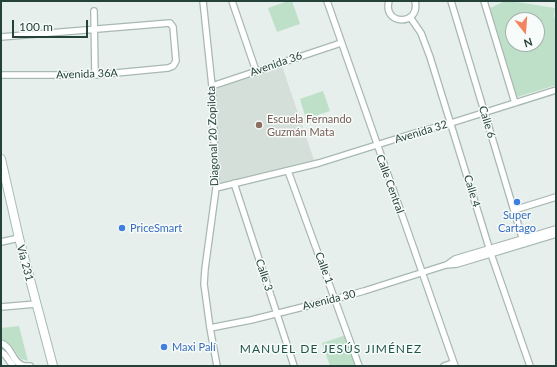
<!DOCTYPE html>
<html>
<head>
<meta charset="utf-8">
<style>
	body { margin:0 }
	#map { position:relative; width:557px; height:367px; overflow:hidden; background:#e6efeb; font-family:Lato,sans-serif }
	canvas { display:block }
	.frame { position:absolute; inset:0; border:2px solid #24423a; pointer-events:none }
	.north { position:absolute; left:505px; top:12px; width:40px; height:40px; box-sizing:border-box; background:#f7fbf9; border:1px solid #a3b1ad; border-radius:50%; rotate:163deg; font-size:11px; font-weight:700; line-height:16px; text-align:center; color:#24423a }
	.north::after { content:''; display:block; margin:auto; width:14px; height:18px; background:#f4845f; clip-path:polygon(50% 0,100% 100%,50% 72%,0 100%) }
	.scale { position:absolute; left:12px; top:20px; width:76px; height:18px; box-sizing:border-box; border:2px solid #24423a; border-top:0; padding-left:5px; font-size:12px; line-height:14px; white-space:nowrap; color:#24423a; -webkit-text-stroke:3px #f7fbf9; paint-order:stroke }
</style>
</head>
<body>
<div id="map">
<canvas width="557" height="367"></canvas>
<div class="frame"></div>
<div class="north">N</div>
<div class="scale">100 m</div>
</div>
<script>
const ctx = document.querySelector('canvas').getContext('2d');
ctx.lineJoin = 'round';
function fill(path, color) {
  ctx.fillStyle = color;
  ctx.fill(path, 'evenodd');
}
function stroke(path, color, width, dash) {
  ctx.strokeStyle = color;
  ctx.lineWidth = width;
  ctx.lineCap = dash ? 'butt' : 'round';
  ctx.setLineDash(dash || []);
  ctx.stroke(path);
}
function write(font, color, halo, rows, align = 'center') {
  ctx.font = font + ' Lato,sans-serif';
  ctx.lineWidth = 3;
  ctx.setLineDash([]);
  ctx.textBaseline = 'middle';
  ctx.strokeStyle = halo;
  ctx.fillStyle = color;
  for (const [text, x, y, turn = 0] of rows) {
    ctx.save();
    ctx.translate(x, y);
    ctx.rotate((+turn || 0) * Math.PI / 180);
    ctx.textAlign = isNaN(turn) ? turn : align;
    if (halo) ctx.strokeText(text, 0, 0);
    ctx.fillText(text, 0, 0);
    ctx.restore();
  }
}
fill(new Path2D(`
	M282,66L314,160L220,183L215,89Z`), '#d4dfda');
fill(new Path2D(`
	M288,1H292L300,24L277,32L268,8Z
	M505,1H511L555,8L554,16L556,21V85L517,97L490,8ZM513,20H537V44H513Z
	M323,91L330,111L306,119L300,99Z
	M19,326L28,361L21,359L10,344L1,340V328Z
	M346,335L357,366H330L322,343Z`), '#bfe0c8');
const street = new Path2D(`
	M203,1L212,86L216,188L205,269L204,284L210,328L217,366
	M232,1L256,71
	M327,1L455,366
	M389,1C382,26 421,26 415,1
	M451,1L524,244
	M484,1L515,103
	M94,11L95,75
	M410,17L421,33L430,57L491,254L530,366
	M1,37L170,23L173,27L176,61L173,66L168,68L95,75H1
	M212,86L341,43
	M288,171L359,366
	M234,183L294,366
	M216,188L319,163L415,133L451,123L556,90
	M514,210L556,197
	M1,242L19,238
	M448,264L455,259L556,229
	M1,307L36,304
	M210,328L251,320L335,299L364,291L446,265L457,264L556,234
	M1,343C12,346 12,363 24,366C26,366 28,366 30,366
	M1,352L5,355L13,366
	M444,366L453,363`);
const secondary = new Path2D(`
	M1,159L19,238L53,366`);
stroke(street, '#a8b8b2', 8);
stroke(secondary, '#a4bbb3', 10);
stroke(street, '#fff', 5.5);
stroke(secondary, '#fff', 8);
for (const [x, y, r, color] of [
	[259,125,4,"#8d6e63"],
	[517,202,4,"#3f7fe0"],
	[122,228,4,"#3f7fe0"],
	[164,347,4,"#3f7fe0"]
]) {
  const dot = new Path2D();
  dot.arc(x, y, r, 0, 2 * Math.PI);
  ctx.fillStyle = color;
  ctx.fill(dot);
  stroke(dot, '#f7fbf9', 1.5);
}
write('11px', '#24423a', '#f7fbf9', [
	["Avenida 36",276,64,-19],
	["Avenida 36A",87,74,-2],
	["Calle 6",487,122,73],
	["Avenida 32",421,132,-17],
	["Diagonal 20 Zopilota",213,136,-92],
	["Calle Central",390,184,70],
	["Calle 4",472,191,73],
	["Vía 231",25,263,75],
	["Calle 1",324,268,70],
	["Calle 3",264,275,72],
	["Avenida 30",329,300,-14]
]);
write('11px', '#785e54', '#f7fbf9', [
	["Escuela Fernando",267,119],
	["Guzmán Mata",267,132]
], 'left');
write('11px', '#366cbe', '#f7fbf9', [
	["Super",517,215,"center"],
	["Cartago",517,228,"center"],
	["PriceSmart",130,228],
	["Maxi Palí",172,347]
], 'left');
ctx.letterSpacing = '1px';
write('12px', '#1f5548', '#f7fbf9', [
	["MANUEL DE JESÚS JIMÉNEZ",331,349]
]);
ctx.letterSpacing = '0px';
</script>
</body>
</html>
